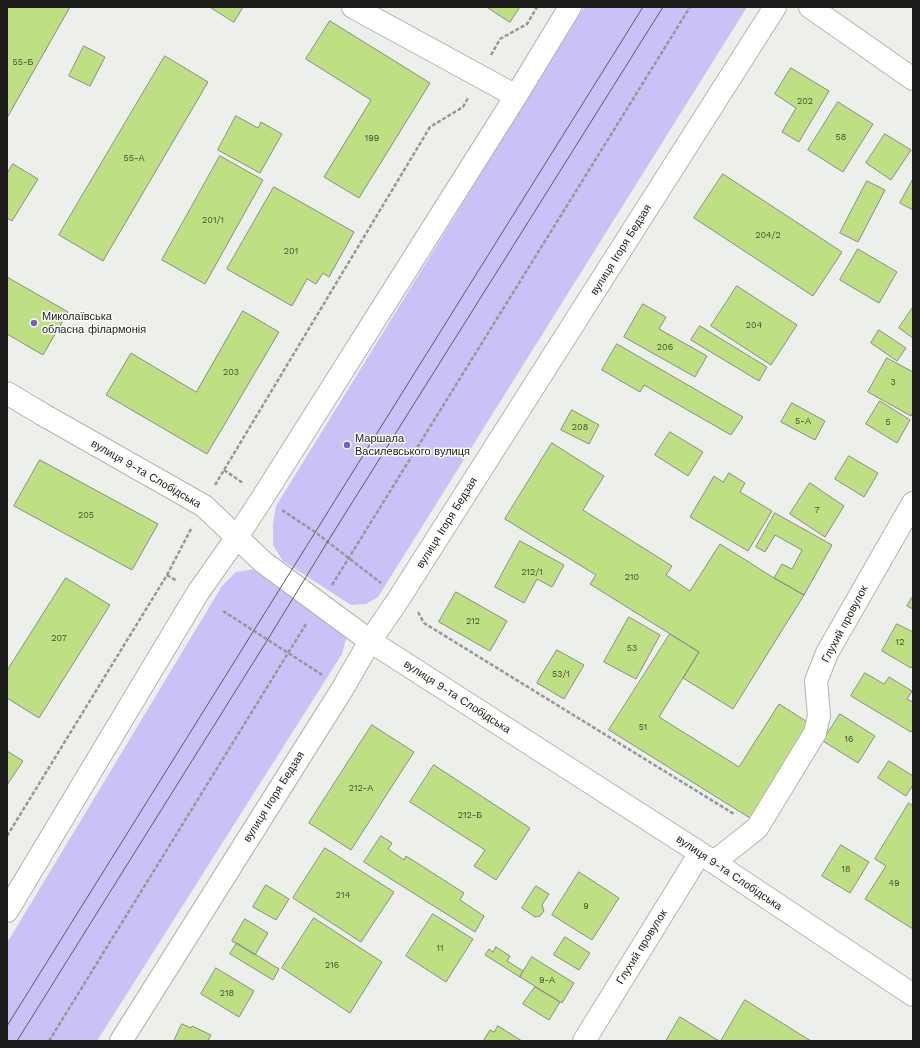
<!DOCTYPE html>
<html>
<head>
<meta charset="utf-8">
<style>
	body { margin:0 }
	#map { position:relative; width:920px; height:1048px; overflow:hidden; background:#edefeb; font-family:"Work Sans",sans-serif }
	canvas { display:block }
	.frame { position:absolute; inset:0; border:8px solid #1d1e1c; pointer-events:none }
</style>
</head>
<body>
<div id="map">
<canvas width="920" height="1048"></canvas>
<div class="frame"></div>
</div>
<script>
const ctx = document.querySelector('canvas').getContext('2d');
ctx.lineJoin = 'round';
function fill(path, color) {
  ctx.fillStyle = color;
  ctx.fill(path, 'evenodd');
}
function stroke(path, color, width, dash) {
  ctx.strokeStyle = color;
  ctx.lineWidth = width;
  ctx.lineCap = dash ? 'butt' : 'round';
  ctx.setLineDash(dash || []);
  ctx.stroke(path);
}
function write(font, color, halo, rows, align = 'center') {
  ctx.font = font + ' "Work Sans",sans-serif';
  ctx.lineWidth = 3;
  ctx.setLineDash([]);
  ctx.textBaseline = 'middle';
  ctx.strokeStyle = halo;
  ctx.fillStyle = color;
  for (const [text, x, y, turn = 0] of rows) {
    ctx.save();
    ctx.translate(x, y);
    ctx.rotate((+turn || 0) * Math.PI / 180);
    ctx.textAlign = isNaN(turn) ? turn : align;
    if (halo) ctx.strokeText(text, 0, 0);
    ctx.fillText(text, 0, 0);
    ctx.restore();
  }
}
fill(new Path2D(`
	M584,7H747L378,597L366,604L351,605L283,561L273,545V524L276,506Z
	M262,568L347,635L342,654L97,1041H7V943L222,586L236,572Z`), '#cac1f7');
const building = new Path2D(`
	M7,7H70L7,118Z
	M210,7H243L234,22Z
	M487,7H520L510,22Z
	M330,21L430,83L359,198L324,177L371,100L306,59Z
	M84,46L105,57L90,86L69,76Z
	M165,56L208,82L103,261L59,235Z
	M791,68L829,91L799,142L782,132L796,108L775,94Z
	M838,102L873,124L843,172L808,150Z
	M236,116L258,128L261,122L282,134L260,173L218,150Z
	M885,134L911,150L891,180L866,163Z
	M220,156L263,180L205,284L162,260Z
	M13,164L38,179L12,221L7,218V174Z
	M723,174L842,252L813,296L694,218Z
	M913,179V210L900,203Z
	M867,181L885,190L858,242L840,233Z
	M274,187L354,232L329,277L323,273L316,284L307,279L292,306L227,269Z
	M858,249L897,272L879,303L840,280Z
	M7,277L68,312L43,355L7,334Z
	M737,286L797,325L771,365L711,326Z
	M643,304L666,317L659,329L707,356L695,377L624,337Z
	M913,307V338L899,328Z
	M243,311L279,332L207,454L106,395L131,353L196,392Z
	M700,326L767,367L759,381L691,340Z
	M879,330L906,348L897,361L871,343Z
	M617,344L743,417L731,435L644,385L640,392L602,370Z
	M887,358L913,372V412L911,416L868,392Z
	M880,401L910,420L897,443L866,424Z
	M792,403L825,421L815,440L781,422Z
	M572,410L599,425L589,444L561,430Z
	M670,432L703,452L688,476L655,455Z
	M552,443L604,476L583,510L672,566L666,575L690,591L720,544L774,578L804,595L733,709L683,678L699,652L590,584L596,575L505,519Z
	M849,456L878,473L864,497L835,479Z
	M40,460L158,524L132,570L14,506Z
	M729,473L745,483L740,492L772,511L748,551L690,517L714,476L723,482Z
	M810,483L844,506L825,537L790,514Z
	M775,513L832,545L804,595L774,578L782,564L792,569L802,550L775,535L765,552L756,547Z
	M520,541L564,565L552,587L537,579L524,603L495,587Z
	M66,578L110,605L39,718L7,698V671Z
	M456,592L507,621L490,651L439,622Z
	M913,596V609L907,606Z
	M629,617L660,635L636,679L604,662Z
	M897,624L913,632V665L911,668L882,651Z
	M670,634L699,652L659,717L739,767L779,704L809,723L750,818L609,730Z
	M557,650L584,665L564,699L537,683Z
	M865,673L884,684L889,677L912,691L907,699L913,702V729L911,732L851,696Z
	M840,714L875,736L858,763L823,741Z
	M372,725L414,752L351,850L309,823Z
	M7,751L23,761L7,785Z
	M889,761L913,776V785L906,796L878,778Z
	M434,765L530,828L496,880L474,866L485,850L410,802Z
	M909,803L913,806V929L865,899L886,866L875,859Z
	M381,836L392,843L388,849L404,860L406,856L464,893L460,900L484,916L475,932L364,862Z
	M841,845L869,862L850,893L822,876Z
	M325,848L394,892L361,942L293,898Z
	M579,872L619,898L592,940L552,915Z
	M266,885L289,899L276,920L253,907Z
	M536,886L549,894L542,905L544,911L540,916L535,917L522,908Z
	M433,914L473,939L446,982L406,956Z
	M314,918L382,962L350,1013L282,968Z
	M245,919L268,933L255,955L232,941Z
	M565,937L590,953L579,970L554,955Z
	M237,943L279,969L273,980L230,954Z
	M496,947L510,956L507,961L523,971L520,977L485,955L489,949L493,952Z
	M532,957L574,983L562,1003L520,977Z
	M216,968L254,991L239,1017L201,994Z
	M535,987L560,1002L549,1020L523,1004Z
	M745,1000L811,1041H721Z
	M680,1017L719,1041H666Z
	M182,1024L191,1028L192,1026L211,1035L208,1041H174Z
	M498,1026L522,1041H483L490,1030L494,1032Z`);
fill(building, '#bfe082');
stroke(building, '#898b87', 1);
const minor = new Path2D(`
	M353,7L516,96
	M810,7L913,79
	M7,393L42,414L204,506L263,562L370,641L700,853L913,995
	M714,862L757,828L815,733L819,716L816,681L827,653L913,503
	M7,911L197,594L237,537L263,497L516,96L570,7
	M121,1041L343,688L370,641L398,600L775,7
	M584,1041L700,853`);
stroke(minor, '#b2b4b0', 24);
stroke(new Path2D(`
	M491,55L500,39L527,24L537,7
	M224,470L243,483
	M215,485L430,127L463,107L468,98
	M282,510L315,532L381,583
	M167,575L177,581
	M332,585L690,7
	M223,611L324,676
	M418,612L424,623L734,814
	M7,836L167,575L192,527
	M49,1041L306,624`), '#979895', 2.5, [4, 2]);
stroke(minor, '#fff', 22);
stroke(new Path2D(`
	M7,1026L643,7
	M17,1041L268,639L328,541L663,7`), '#5a5b59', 1);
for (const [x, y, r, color] of [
	[34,323,4,"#7c59d3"],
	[347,445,4,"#7c59d3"]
]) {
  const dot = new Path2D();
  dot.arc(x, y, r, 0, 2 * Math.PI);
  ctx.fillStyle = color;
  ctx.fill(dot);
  stroke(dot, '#fbfdf8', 1.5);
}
write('9px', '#464e36', null, [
	["55-Б",23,62],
	["202",805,101],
	["58",841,137],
	["199",372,138],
	["55-А",134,158],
	["201/1",213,220],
	["204/2",768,235],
	["201",291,251],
	["204",754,325],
	["206",665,347],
	["203",231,372],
	["3",893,382],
	["5-А",803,421],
	["5",888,422],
	["208",580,427],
	["7",817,510],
	["205",86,515],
	["212/1",532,572],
	["210",632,577],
	["212",473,621],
	["207",59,638],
	["12",900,642],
	["53",632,648],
	["53/1",561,674],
	["51",643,727],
	["16",849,739],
	["212-А",361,788],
	["212-Б",470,815],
	["18",846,869],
	["49",894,883],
	["214",343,895],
	["9",586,906],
	["11",440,948],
	["216",332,965],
	["9-А",547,980],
	["218",227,993]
]);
write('11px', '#1d1e1c', '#fbfdf8', [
	["вулиця Ігоря Бедзая",621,250,-58],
	["вулиця 9-та Слобідська",146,474,30],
	["вулиця Ігоря Бедзая",447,523,-58],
	["Глухий провулок",845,624,-62],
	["вулиця 9-та Слобідська",457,697,33],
	["вулиця Ігоря Бедзая",274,797,-58],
	["вулиця 9-та Слобідська",729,873,34],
	["Глухий провулок",642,947,-58]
]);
write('11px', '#1d1e1c', '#fbfdf8', [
	["Миколаївська",42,317],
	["обласна філармонія",42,330],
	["Маршала",355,439],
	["Василевського вулиця",355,452]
], 'left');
</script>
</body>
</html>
